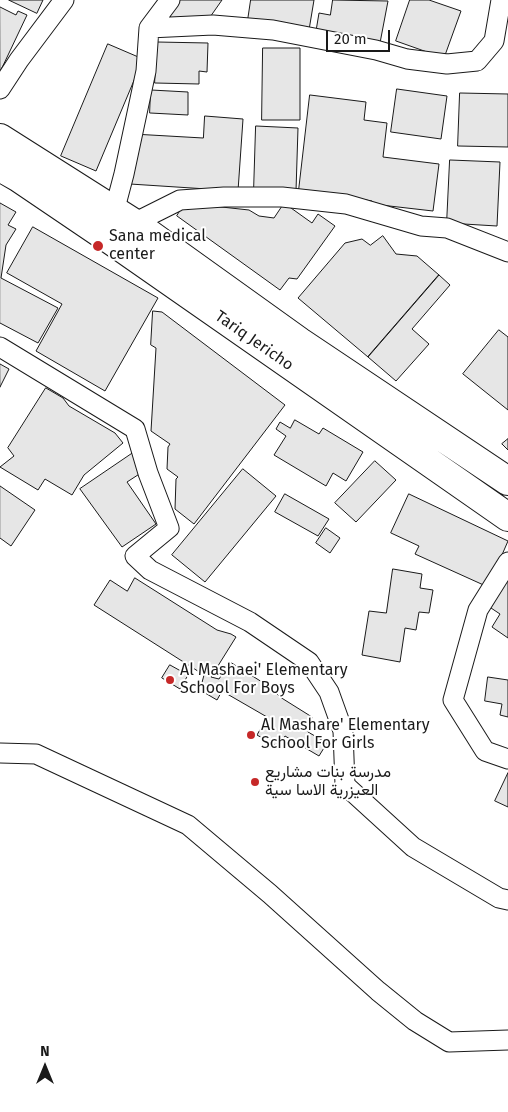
<!DOCTYPE html>
<html>
<head>
<meta charset="utf-8">
<style>
	body { margin:0 }
	#map { position:relative; width:508px; height:1112px; overflow:hidden; background:#fff; font-family:"Fira Sans",sans-serif }
	canvas { display:block }
	.north { position:absolute; left:20px; top:1042px; width:50px; height:50px; -webkit-text-stroke:4px #fff; paint-order:stroke; rotate:0deg; font-size:14px; font-weight:700; line-height:20px; text-align:center; color:#1a1a1a }
	.north::after { content:''; display:block; margin:auto; width:18px; height:22px; background:#1a1a1a; clip-path:polygon(50% 0,100% 100%,50% 72%,0 100%) }
	.scale { position:absolute; left:326px; top:30px; width:64px; height:22px; box-sizing:border-box; border:2px solid #1a1a1a; border-top:0; padding-left:6px; font-size:15px; line-height:18px; white-space:nowrap; color:#1a1a1a; -webkit-text-stroke:4px #fff; paint-order:stroke }
</style>
</head>
<body>
<div id="map">
<canvas width="508" height="1112"></canvas>
<div class="north">N</div>
<div class="scale">20 m</div>
</div>
<script>
const ctx = document.querySelector('canvas').getContext('2d');
ctx.lineJoin = 'round';
function fill(path, color) {
  ctx.fillStyle = color;
  ctx.fill(path, 'evenodd');
}
function stroke(path, color, width, dash) {
  ctx.strokeStyle = color;
  ctx.lineWidth = width;
  ctx.lineCap = dash ? 'butt' : 'round';
  ctx.setLineDash(dash || []);
  ctx.stroke(path);
}
function write(font, color, halo, rows, align = 'center') {
  ctx.font = font + ' "Fira Sans",Vazirmatn,sans-serif';
  ctx.lineWidth = 4;
  ctx.setLineDash([]);
  ctx.textBaseline = 'middle';
  ctx.strokeStyle = halo;
  ctx.fillStyle = color;
  for (const [text, x, y, turn = 0] of rows) {
    ctx.save();
    ctx.translate(x, y);
    ctx.rotate((+turn || 0) * Math.PI / 180);
    ctx.textAlign = isNaN(turn) ? turn : align;
    if (halo) ctx.strokeText(text, 0, 0);
    ctx.fillText(text, 0, 0);
    ctx.restore();
  }
}
const building = new Path2D(`
	M9,0H43L37,13Z
	M180,0H222L208,20H167Z
	M251,0H314L309,30L248,20Z
	M333,0L388,1L380,43L316,31L319,13L330,15Z
	M410,0H429L461,11L444,58L396,41Z
	M0,7L16,15L18,11L27,15L0,72Z
	M157,42L208,43L207,72L199,71V84L155,83Z
	M108,44L143,59L96,171L61,156Z
	M263,48H300V120H262Z
	M397,89L447,96L441,139L391,132Z
	M151,90L188,92V115L150,113Z
	M460,93L508,94V147L458,146Z
	M310,95L366,102L364,120L387,123L383,157L439,164L433,211L372,204V201L299,190Z
	M205,116L243,119L238,191L130,184L133,134L203,138Z
	M256,126L298,128L296,191L254,190Z
	M450,160L500,162L497,226L447,223Z
	M0,203L16,212L8,225L16,229L6,245L1,278L58,308L38,343L0,323Z
	M185,203L249,210L259,216L274,218L284,203L312,223L318,214L335,226L297,279L289,278L280,290L177,216Z
	M33,227L158,298L105,391L36,351L62,304L7,273Z
	M383,236L396,254L417,256L439,275L368,357L298,298L345,243L362,239L370,245Z
	M439,275L450,285L412,329L429,344L396,381L368,357Z
	M153,311L162,312L285,405L194,524L175,509L176,479L178,477L167,469L168,447L170,444L151,431L156,348L151,345Z
	M499,330L508,337V410L463,374Z
	M0,364L9,369L0,387Z
	M46,388L63,398L69,406L115,433L123,443L84,475L72,495L45,479L38,490L0,467L14,456L8,448Z
	M295,420L319,434L323,428L363,452L346,481L333,473L326,486L274,455L286,436L276,429L280,422L290,428Z
	M508,439V450L502,444Z
	M133,453L144,471L127,482L156,524L122,547L80,489Z
	M375,461L396,480L356,522L335,503Z
	M243,469L276,496L205,582L172,555Z
	M0,486L35,510L11,546L0,538Z
	M285,494L329,519L318,536L275,512Z
	M409,494L508,541L488,587L415,554L419,546L391,533Z
	M326,528L340,538L330,553L316,543Z
	M393,569L422,574L420,588L433,590L429,613L419,612L416,630L405,628L400,662L362,655L369,611L386,613Z
	M508,576V638L492,627L500,614L488,606Z
	M135,578L217,630L231,634L236,637L211,677L219,679L230,662L270,687L280,697L312,717L308,732L327,743L319,756L285,736L278,747L257,735L267,717L222,691L217,700L200,690L204,675L94,605L110,580L127,591Z
	M170,665L188,675L180,689L162,678Z
	M488,677L508,680V717L500,715L502,704L485,701Z
	M508,773V807L495,801Z`);
fill(building, '#e6e6e6');
stroke(building, '#1a1a1a', 1);
const minor = new Path2D(`
	M149,28L213,25L273,30L376,50L407,59L447,64L477,61L494,41L501,0
	M0,89L19,60L64,0
	M114,212L124,174L146,71L149,28L170,0
	M134,223L180,200L224,197H282L346,204L421,226L447,228L508,252
	M0,347L135,429L148,473L169,528L135,556L150,570L250,622L309,662L329,692L343,731L345,785L413,847L499,898L508,900
	M508,562L478,610L453,700L485,751L508,759
	M0,753L36,754L188,825L270,894L378,991L415,1021L449,1042L508,1040`);
const secondary = new Path2D(`
	M0,138L134,223L300,342L508,481
	M0,167L19,178L112,241L508,517`);
stroke(minor, '#1a1a1a', 21);
stroke(secondary, '#1a1a1a', 30);
stroke(minor, '#fff', 19);
stroke(secondary, '#fff', 28);
for (const [x, y, r, color] of [
	[98,246,6,"#c62828"],
	[170,680,5,"#c62828"],
	[251,735,5,"#c62828"],
	[255,782,5,"#c62828"]
]) {
  const dot = new Path2D();
  dot.arc(x, y, r, 0, 2 * Math.PI);
  ctx.fillStyle = color;
  ctx.fill(dot);
  stroke(dot, '#fff', 2);
}
write('16px', '#1a1a1a', '#fff', [
	["Sana medical",109,237],
	["center",109,255],
	["Al Mashaei' Elementary",180,671],
	["School For Boys",180,689],
	["Al Mashare' Elementary",261,726],
	["School For Girls",261,744],
	["مدرسة بنات مشاريع",265,773],
	["العيزرية الاسا سية",265,791]
], 'left');
write('16px', '#1a1a1a', '#fff', [
	["Tariq Jericho",254,341,35]
]);
</script>
</body>
</html>
